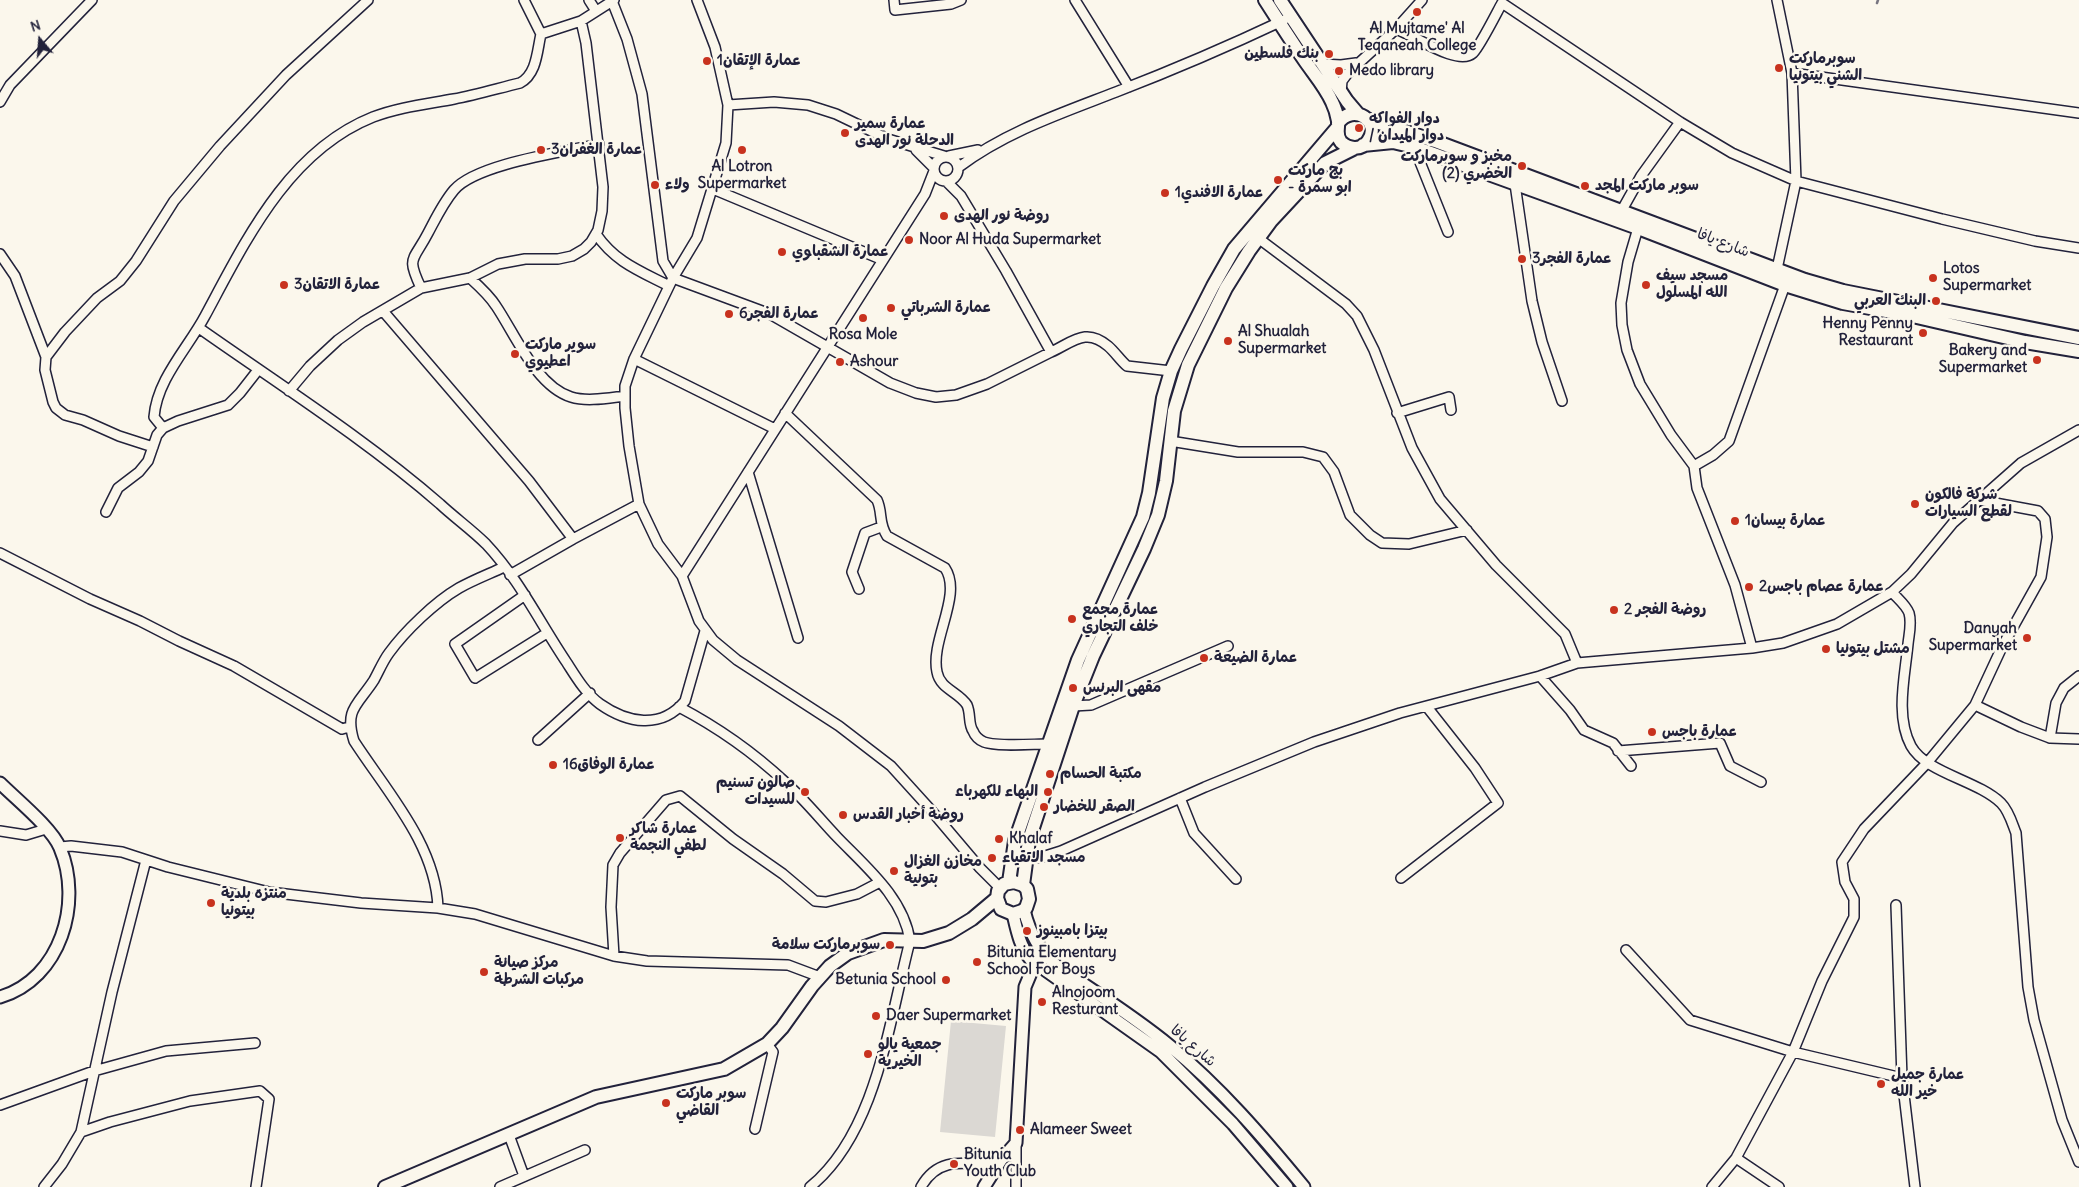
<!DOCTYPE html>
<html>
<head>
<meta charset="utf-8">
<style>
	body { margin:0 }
	#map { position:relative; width:2079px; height:1187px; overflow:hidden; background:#fbf7ec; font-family:Delius,sans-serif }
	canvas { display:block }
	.north { position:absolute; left:15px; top:15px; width:50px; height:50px; -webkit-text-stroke:4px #fbf7ec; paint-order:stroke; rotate:342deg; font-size:14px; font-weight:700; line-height:20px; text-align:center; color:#22223b }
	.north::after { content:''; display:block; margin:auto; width:18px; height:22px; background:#22223b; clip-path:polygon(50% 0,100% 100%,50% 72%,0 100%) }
</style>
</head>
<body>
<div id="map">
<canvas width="2079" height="1187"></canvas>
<div class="north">N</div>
</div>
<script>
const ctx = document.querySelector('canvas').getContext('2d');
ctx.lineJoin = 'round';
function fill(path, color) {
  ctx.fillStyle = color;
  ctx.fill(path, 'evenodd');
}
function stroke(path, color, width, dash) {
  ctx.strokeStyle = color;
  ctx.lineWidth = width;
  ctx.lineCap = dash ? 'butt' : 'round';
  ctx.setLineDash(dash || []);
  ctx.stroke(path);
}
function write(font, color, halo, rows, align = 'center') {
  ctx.font = font + ' Delius,"Playpen Sans Arabic",sans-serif';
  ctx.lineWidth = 5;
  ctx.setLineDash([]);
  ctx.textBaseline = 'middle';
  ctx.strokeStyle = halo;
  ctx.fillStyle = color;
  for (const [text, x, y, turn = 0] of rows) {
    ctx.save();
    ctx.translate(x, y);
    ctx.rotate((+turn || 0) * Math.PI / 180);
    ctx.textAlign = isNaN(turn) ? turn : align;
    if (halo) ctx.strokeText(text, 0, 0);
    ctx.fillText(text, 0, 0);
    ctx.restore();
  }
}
fill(new Path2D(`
	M951,1021L1006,1026L995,1137L940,1132Z`), '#dbd8d3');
stroke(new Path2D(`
	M1877,3L1878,0`), '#787681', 2.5);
const minor = new Path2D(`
	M524,0L541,34
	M589,0L596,11
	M697,0L715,47L728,105L726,143L697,238L673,278L634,359L625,386V408L629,446L639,504L658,544L682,576L699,621L713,640L737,660L839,726L891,766L930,809L980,868L1000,888
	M894,0L895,10L951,4L961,0
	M1075,0L1129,87
	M612,1L627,39L642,94L663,261L673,278L770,314L890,383L916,393L936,397L956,395L987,384L1051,352
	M1396,29C1414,35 1458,67 1473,53C1480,46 1496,14 1502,3L1680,122L1732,153L1796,181L1942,219L2035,241L2079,248
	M1322,64L1341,65L1356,63
	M1792,73L2079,113
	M1341,93L1342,81L1348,73L1396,29L1422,0
	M0,102L10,85L92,0
	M728,105L774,102L808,105L836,114L888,139L944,156
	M1414,147L1448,232
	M916,150L934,168
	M949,156L978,150
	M934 169a12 12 0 1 1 24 0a12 12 0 1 1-24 0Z
	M959,167C1005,132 1062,113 1116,92C1173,70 1229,46 1284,20
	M946,181L961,196L1006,271L1051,352C1073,342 1086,327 1108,346C1115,352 1120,360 1127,366L1171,371
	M1515,184L1532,301L1542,342L1562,401
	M713,189L883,260
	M1622,210L1641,176L1680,122
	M596,234C615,262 640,271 669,286
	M1258,238L1346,304L1357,316L1374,350L1412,448L1440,499L1496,565L1565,634L1577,663L1752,648L1735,585L1697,488L1694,466L1671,435L1640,384L1627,350L1622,325L1621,303L1628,262L1638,228
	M0,254L15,276L46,357
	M1777,269L1796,181L1792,73L1777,0
	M470,278C480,287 489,295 496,306C515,334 536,386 571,397C587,402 608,398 625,396
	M421,288C406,256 413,262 428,233C436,218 443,203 454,190C476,164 563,152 599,144
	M383,311L529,481L573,539
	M199,328C280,385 365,439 440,504C455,518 472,530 486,544C519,579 540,623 567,663C576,677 586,694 600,704C627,723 661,730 685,701L705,631
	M634,359L775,429
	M289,391L310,366L338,340L363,322L421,288L470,278L498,264L525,259H558L572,256L584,249L591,242L598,230L602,211L603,187L586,43L581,21
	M785,413L877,500C883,513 878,522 887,536L945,568C963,595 930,640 937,672C940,689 959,692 967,705C971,714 968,724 973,731C975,736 979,740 984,742C997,747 1033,744 1049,744
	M1397,413L1449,397L1451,410
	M163,428L154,417C157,379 188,348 205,316C246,240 288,151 373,117C399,107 427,104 454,99C476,95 499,88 520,83C537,74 537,51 541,34L581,21L614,0
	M1170,441L1238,452H1303L1323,457L1334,472L1350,515L1370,535L1382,543L1409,544L1467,530
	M153,447L119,436L83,420L65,415L56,408L53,402L45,370L46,357L65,332L97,298L120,281L136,261L174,201L220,146L286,75L368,0
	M1694,466L1713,455L1729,441L1785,285
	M748,472L798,638
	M1979,500L2038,511L2045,519L2047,537L2041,577L2002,647L1975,705L2021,727L2050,738L2079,739
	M106,512L118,488L139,472L148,461L157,435L163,428L178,421L228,405L240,393L258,370
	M0,553L90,599L140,621L179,641L234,666L342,729L349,727
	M510,575L573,539L639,504
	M682,576L925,194L934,171
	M859,589L852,572L865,533L881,527
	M1892,592C1898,599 1906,605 1909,613C1912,623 1909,634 1908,644C1905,676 1895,716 1911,746C1926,773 1977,780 2001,803C2009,811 2012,823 2016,833L2028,987L2034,1020L2062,1120L2079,1162
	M525,595L455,644L475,678L547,633
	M1752,648L1783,643L1837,624L1892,592L1911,574L1953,523L2021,463L2079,430
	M1540,676L1570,710L1584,730L1613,743L1631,766
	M1073,706L1091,705L1228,646
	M679,707C717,727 754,753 785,782C804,799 820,819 837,837C866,867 904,898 910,941C889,1021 877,1132 810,1187
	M2050,738L2056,703L2064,688L2079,676
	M538,740L590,693
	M1618,751L1720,743L1730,766L1761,782
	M1180,798L1194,833L1236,879
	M0,831L26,835L46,829
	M60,847L71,846L122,852L168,867L269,892L361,903L438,908L475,914L614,956L647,961L788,965L820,977
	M1027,859L1042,857L1061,851L1205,787L1314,742L1400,713L1540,676L1577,663
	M1401,878L1498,803L1475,768L1427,707
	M1896,905L1902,1078L1915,1187
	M438,908C436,845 387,792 354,741C344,709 358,705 374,680C379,671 383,661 389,653C405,631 435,602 459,588C473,580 489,574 504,567
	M1626,950L1690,1020L1793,1052L1902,1078
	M614,956L611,907L613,865L620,853L666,800L680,796L733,839L783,874L815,901L826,902L857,894L880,882
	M0,1105L94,1071L166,1051L255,1043
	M755,1129L773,1052L767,1044
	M81,1132L110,1122L190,1101L260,1091L269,1099L256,1187
	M509,1135L524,1176
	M1736,1158L1779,1187
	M44,1187L62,1164L81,1132L112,992L146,860
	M500,1187L585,1150
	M921,1187C939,1155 966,1164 998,1165
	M1016,1187V1143
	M1712,1187L1736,1158L1793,1052L1822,981L1854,917V899L1845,882L1842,862L1864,829L1927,763L1975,705`);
const tertiary = new Path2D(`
	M0,783C16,799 52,828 60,848C83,902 61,979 0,997
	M1024,910C1030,934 1039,950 1058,967C1095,992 1135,1017 1170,1046C1220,1087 1263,1137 1304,1187
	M1013,914C1017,931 1020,947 1031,960L1161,1052L1233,1124L1287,1187
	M984,1187L1001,1160L1016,1143L1025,987L1038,956`);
const secondary = new Path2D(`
	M1265,0C1278,20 1291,41 1305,61C1314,74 1326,88 1332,102C1335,108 1337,115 1338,121C1339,129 1335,135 1341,142C1349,150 1362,150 1368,141C1382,122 1354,102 1338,123
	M1280,0L1347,101L1358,114
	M1367,119L1435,141L1805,280L1843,291L2079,338
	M1363,145L1393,142L1414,147L1638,228L1785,285L1843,303L1908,315L2025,342L2079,351
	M1009,882L1015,841L1078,660L1143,517L1149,493L1163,398L1171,371L1181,349L1213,286L1234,249L1337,128
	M1023,885L1029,840L1073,706L1093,656L1144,549L1158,515L1166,481L1174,411L1188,365L1226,288L1249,251L1271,221L1325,163L1355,148
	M385,1187L596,1097L724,1069L767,1044L782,1028L812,986L830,966L848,953L884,940L923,941L949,933L972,919L997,898L998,891L1004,884L1014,882L1023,885L1027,889L1029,899L1026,908L1022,911L1013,914L1001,909L997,898`);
stroke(minor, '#22223b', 12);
stroke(tertiary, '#22223b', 15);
stroke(secondary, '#22223b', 16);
stroke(minor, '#fbf7ec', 9);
stroke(tertiary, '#fbf7ec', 11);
stroke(secondary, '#fbf7ec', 12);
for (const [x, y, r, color] of [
	[1417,12,5,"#c8321e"],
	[1329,54,5,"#c8321e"],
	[707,61,5,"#c8321e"],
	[1779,68,5,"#c8321e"],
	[1339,71,5,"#c8321e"],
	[1359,128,5,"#c8321e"],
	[845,133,5,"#c8321e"],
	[541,150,5,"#c8321e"],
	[742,150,5,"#c8321e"],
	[1522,166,5,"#c8321e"],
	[1278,180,5,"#c8321e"],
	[655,185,5,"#c8321e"],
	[1585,186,5,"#c8321e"],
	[1165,193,5,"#c8321e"],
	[944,216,5,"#c8321e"],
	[909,240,5,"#c8321e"],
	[782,252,5,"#c8321e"],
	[1522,259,5,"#c8321e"],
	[1933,278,5,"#c8321e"],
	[284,285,5,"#c8321e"],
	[1646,285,5,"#c8321e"],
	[1936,301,5,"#c8321e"],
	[891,308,5,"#c8321e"],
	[729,314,5,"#c8321e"],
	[863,318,5,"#c8321e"],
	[1923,333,5,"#c8321e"],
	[1228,341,5,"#c8321e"],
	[515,354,5,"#c8321e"],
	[2037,360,5,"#c8321e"],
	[840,362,5,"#c8321e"],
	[1915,504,5,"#c8321e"],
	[1735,521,5,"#c8321e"],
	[1749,587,5,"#c8321e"],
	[1614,610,5,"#c8321e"],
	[1072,619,5,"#c8321e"],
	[2027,638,5,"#c8321e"],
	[1826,649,5,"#c8321e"],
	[1204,658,5,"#c8321e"],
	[1073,688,5,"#c8321e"],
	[1652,732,5,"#c8321e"],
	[553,765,5,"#c8321e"],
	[1050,774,5,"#c8321e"],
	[805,792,5,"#c8321e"],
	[1048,792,5,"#c8321e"],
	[1044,807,5,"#c8321e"],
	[843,815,5,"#c8321e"],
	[620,838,5,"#c8321e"],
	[999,839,5,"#c8321e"],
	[992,858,5,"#c8321e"],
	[894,871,5,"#c8321e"],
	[211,903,5,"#c8321e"],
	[1027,931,5,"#c8321e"],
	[890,945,5,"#c8321e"],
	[977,962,5,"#c8321e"],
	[484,972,5,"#c8321e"],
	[946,980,5,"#c8321e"],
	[1042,1002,5,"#c8321e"],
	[876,1016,5,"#c8321e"],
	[868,1054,5,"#c8321e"],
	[1881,1084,5,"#c8321e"],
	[666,1103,5,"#c8321e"],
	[1020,1130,5,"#c8321e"],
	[954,1164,5,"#c8321e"]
]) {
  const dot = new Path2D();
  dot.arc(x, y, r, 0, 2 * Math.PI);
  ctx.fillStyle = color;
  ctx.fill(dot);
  stroke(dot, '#fbf7ec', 2);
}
write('bold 15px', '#22223b', '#fbf7ec', [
	["Al Mujtame' Al",1417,29,"center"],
	["Teqaneah College",1417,46,"center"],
	["بنك فلسطين",1319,54,"right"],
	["سوبرماركت",1789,59],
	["الشني بيتونيا",1789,76],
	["عمارة الإتقان1",717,61],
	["Medo library",1349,71],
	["دوار الفواكه",1369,119],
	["/ دوار الميدان",1369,136],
	["عمارة سمير",855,124],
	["الدحلة نور الهدى",855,141],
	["عمارة الغفران3",551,150],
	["مخبز و سوبرماركت",1512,157,"right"],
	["الخضري (2)",1512,174,"right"],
	["Al Lotron",742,167,"center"],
	["Supermarket",742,184,"center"],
	["بج ماركت",1288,171],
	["- ابو سمرة",1288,188],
	["ولاء",665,185],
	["سوبر ماركت المجد",1595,186],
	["عمارة الافندي1",1175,193],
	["روضة نور الهدى",954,216],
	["Noor Al Huda Supermarket",919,240],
	["عمارة الشقباوي",792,252],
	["عمارة الفجر3",1532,259],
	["Lotos",1943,269],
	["Supermarket",1943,286],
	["مسجد سيف",1656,276],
	["الله المسلول",1656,293],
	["عمارة الاتقان3",294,285],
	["البنك العربي",1926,301,"right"],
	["عمارة الشرباتي",901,308],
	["عمارة الفجر6",739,314],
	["Henny Penny",1913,324,"right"],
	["Restaurant",1913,341,"right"],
	["Al Shualah",1238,332],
	["Supermarket",1238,349],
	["Rosa Mole",863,335,"center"],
	["سوير ماركت",525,345],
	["اعطيوي",525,362],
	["Bakery and",2027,351,"right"],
	["Supermarket",2027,368,"right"],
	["Ashour",850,362],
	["شركة فالكون",1925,495],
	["لقطع السيارات",1925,512],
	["عمارة بيسان1",1745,521],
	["عمارة عصام باجس2",1759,587],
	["عمارة مجمع",1082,610],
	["خلف التجاري",1082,627],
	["روضة الفجر 2",1624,610],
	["Danyah",2017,629,"right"],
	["Supermarket",2017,646,"right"],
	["مشتل بيتونيا",1836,649],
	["عمارة الضيعة",1214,658],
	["مقهى البرنس",1083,688],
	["عمارة باجس",1662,732],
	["عمارة الوفاق16",563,765],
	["مكتبة الحسام",1060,774],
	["صالون تسنيم",795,783,"right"],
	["للسيدات",795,800,"right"],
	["البهاء للكهرباء",1038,792,"right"],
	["الصقر للخضار",1054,807],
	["روضة أخبار القدس",853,815],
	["عمارة شاكر",630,829],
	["لطفي النجمة",630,846],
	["Khalaf",1009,839],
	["مسجد الاتقياء",1002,858],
	["مخازن الغزال",904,862],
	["بتونية",904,879],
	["منتزه بلدية",221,894],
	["بيتونيا",221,911],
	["بيتزا بامبينوز",1037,931],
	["سوبرماركت سلامة",880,945,"right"],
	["Bitunia Elementary",987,953],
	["School For Boys",987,970],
	["مركز صيانة",494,963],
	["مركبات الشرطة",494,980],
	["Betunia School",936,980,"right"],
	["Alnojoom",1052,993],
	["Resturant",1052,1010],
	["Daer Supermarket",886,1016],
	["جمعية يالو",878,1045],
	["الخيرية",878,1062],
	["عمارة جميل",1891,1075],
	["خير الله",1891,1092],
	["سوبر ماركت",676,1094],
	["القاضي",676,1111],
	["Alameer Sweet",1030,1130],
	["Bitunia",964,1155],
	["Youth Club",964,1172]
], 'left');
write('15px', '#22223b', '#fbf7ec', [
	["شارع يافا",1723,243,21],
	["شارع يافا",1193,1046,41]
]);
</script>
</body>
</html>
